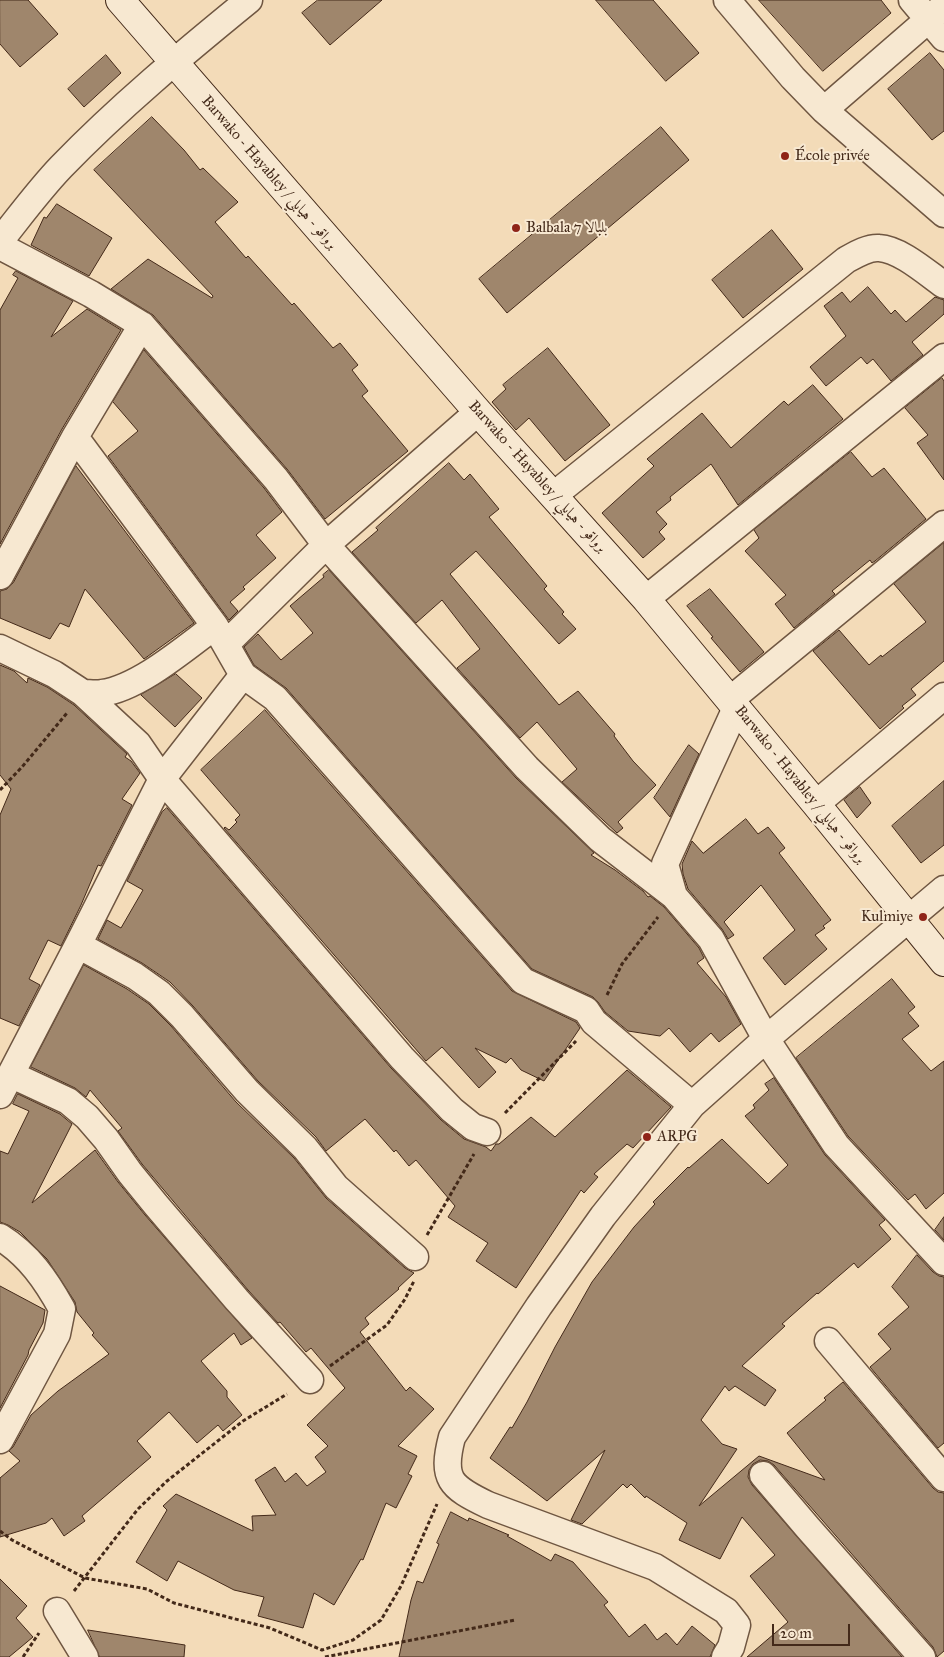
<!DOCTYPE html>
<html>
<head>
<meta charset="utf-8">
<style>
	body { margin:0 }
	#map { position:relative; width:944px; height:1657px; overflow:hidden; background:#f3dbb8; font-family:"IM FELL Great Primer",serif }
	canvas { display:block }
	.scale { position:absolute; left:772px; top:1624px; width:78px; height:22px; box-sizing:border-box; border:2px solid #432919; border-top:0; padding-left:6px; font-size:15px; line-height:18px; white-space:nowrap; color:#432919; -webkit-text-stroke:4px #f7e8d1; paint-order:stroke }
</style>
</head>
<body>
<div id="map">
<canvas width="944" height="1657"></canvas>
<div class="scale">20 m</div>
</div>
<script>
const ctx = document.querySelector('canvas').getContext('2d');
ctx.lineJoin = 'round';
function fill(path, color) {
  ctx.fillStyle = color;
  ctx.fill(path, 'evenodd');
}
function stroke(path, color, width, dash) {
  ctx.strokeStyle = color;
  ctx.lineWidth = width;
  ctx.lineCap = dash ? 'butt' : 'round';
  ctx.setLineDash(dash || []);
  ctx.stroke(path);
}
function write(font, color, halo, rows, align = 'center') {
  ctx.font = font + ' "IM FELL Great Primer",Amiri,serif';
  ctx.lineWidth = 4;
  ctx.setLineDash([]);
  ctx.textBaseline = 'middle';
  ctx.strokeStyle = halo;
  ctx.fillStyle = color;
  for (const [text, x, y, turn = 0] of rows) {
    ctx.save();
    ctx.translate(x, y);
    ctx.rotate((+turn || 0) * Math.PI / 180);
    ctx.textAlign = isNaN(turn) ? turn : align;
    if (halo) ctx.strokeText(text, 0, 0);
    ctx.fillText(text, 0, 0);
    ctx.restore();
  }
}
const building = new Path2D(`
	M0,0H28L58,34L20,67L0,44Z
	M318,0H382L330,45L302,13Z
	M596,0H653L699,53L666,81Z
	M759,0H881L891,13L823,71Z
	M930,53L944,70V131L932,140L888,89Z
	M106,55L121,73L84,107L68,89Z
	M152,117L184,150L200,170L203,168L238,202L215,222L246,258L248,256L292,305L294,303L333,348L340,343L358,365L352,370L368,391L362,396L408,451L325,519L287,469L153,315L111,289L148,259L212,298L213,296L94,170Z
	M661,127L689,160L507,313L479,279Z
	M57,204L112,238L89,276L31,245L44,217L46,218Z
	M772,230L803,269L743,318L712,280Z
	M16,271L73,301L51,337L87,309L121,330L62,429L0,544V310L18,278L13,275Z
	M868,287L891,314L895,310L906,322L935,297L944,300V314L912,342L923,355L891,381L873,359L867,364L861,357L826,386L810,367L846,336L824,306L842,292L850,302Z
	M548,348L610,425L565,461L529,418L516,430L492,402L506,389L503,385Z
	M144,350L264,488L282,512L256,535L276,558L243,587L245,589L230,602L238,611L229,620L108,456L138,431L113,402Z
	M942,378L944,381V480L917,443L928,435L905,408Z
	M813,385L843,419L738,505L711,464L670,497L671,500L656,512L667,524L659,532L665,539L643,558L602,513L654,466L647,459L702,413L731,448L784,401L788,405Z
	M851,452L872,477L884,468L926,519L875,561L872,563L870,560L832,591L835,594L794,628L775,604L786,595L745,551L759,538L754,530Z
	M449,463L464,480L470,474L499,509L489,517L547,586L544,589L564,612L562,614L576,629L559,644L476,551L450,574L559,705L578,691L615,734L614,736L633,761L656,785L618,822L623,828L617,833L562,782L577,769L537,722L520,738L457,668L480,649L442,600L416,623L352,552L378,530L376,528Z
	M76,466L194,623L144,659L85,589L69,627L60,623L50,639L0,618V591L7,589L13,583Z
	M944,543V661L911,689L916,695L902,706L904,708L880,729L813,651L839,630L869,665L881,655L882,657L926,622L894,584Z
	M329,570L516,778L594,853L591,855L615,870L643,891L648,897L650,896L664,907L699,948L704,958L697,963L726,997L741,1024L719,1042L711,1033L690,1052L669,1028L660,1036L628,1031L605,1012L598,1002L593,997L532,969L286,688L254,665L244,647L258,634L281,660L313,633L290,606L324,577L323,575Z
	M710,589L764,652L740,672L711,638L713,637L687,606Z
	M0,665L14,671L27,683L28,678L47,687L74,705L127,754L125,757L131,761L140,773L122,799L132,805L101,866L98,865L81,905L61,946L48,940L29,979L40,985L19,1026L0,1018V815L11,789L0,775Z
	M176,674L202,698L175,727L141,695Z
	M265,710L512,991L576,1022L580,1028L544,1081L521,1070L511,1058L506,1063L475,1048L496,1072L479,1088L442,1047L426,1061L224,828L225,827L229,830L237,822L235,820L240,815L201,770Z
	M689,745L699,754L670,817L654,798Z
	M944,781V845L921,863L892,826Z
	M860,787L871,803L857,818L844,800Z
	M167,808L391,1068L441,1120L464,1139L486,1147L491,1151L496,1144H499L531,1117L555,1137L627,1070L671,1107L633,1148L627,1144L594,1174L598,1177L584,1193L581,1190L516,1288L476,1261L488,1243L448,1217L455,1206L416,1160L409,1166L396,1150L394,1152L365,1119L326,1151L316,1137L258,1081L193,1006L170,982L142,963L98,939L107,920L121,928L143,890L127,881L162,812Z
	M746,819L758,834L768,827L785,848L779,853L831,920L823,926L825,928L815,935L827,949L785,985L763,958L795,930L761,885L724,922L734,935L728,939L722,929L688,889L683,874L682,864L692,841L703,853Z
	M84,965L127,989L149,1004L171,1026L236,1102L294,1158L326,1198L405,1268L414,1273L398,1288L399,1289L365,1318L369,1324L360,1332L406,1391L410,1387L434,1409L398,1446L417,1456L408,1474L412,1476L396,1508L386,1503L363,1560L361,1559L334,1605L314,1593L303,1628L258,1616L264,1597L234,1590L178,1561L167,1581L136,1562L167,1510L163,1506L176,1494L253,1531L252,1516L276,1515L255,1480L275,1467L285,1482L296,1473L307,1486L326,1472L315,1457L328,1446L307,1425L345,1388L311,1348L306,1352L280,1322L278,1323L248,1290L142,1164L118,1131L122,1128L90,1090L86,1097L75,1088L31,1067Z
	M892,979L915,1007L908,1013L919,1026L902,1039L931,1071L944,1061V1193L926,1209L915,1194L908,1200L848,1136L796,1058Z
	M774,1078L825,1155L885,1220L879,1225L891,1239L858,1268L854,1263L818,1294L817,1293L782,1324L785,1326L742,1366L776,1390L765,1406L735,1386L729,1391L725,1386L701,1420L722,1444L737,1449L699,1506L759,1456L825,1480L787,1433L826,1400L824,1398L843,1382L933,1488L938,1492L944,1493V1651L937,1657L933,1647L774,1465L768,1461L760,1460L753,1464L749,1470L748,1477L752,1485L902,1657H747L788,1622L750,1576L775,1555L742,1517L720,1559L679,1540L687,1523L646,1496L645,1498L631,1484L627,1488L623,1484L582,1524L571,1520L605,1450L547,1501L490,1458L510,1427L512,1428L527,1402L555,1347L592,1282L634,1227L655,1204L653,1202L688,1167L689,1168L722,1139L768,1184L788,1165L745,1116L755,1108L753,1105L769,1090L765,1084Z
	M18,1094L60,1114L72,1124L32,1203L95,1150L118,1182L145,1215L252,1338L241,1345L234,1333L201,1361L227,1391V1397L242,1415L223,1431L218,1425L197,1443L169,1412L137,1441L151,1457L82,1516L85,1521L64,1536L52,1518L46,1523L0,1537V1478L20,1461L9,1451L13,1447L31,1415L58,1391L109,1354L92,1335L94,1333L77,1312L75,1302L47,1259L20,1232L8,1225L0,1222V1151L8,1154L29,1111L13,1104Z
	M944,1217V1240L935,1230Z
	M917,1255L933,1272L939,1276L944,1277V1443L938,1448L870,1367L891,1349L878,1334L909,1307L892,1287Z
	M0,1286L45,1310L43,1323L29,1350L28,1355L0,1408Z
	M451,1512L468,1521L469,1518L509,1535L507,1536L551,1561L555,1554L573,1562L608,1602L604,1605L629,1637L645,1624L657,1640L666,1633L677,1645L692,1626L715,1645L710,1657H399L411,1600L417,1581L423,1583L439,1544L437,1543Z
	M0,1579L27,1606L16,1618L33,1637L9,1657H0Z
	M88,1630L185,1645L184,1657H100Z`);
fill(building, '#9f866c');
stroke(building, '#432919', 1);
const street = new Path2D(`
	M727,0L793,78L824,110L944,214
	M912,0L944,38
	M824,110L944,6
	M0,241C20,216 39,190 61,167C119,107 184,53 249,0
	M0,246L91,294L142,325L276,479L326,545L527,768L600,839L674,896L711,939L766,1039L836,1145L944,1262
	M75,437L215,626L243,675L275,698L523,981L586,1010L594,1022L692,1105
	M554,495L846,260C855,255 868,247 879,248C900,249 927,273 944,285
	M0,576L75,437L142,325
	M646,599L944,357
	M226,644L326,545L478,412
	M0,648L54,674L83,693L138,744L162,779L402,1058L452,1110L473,1127L487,1132
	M83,693C89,693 96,694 102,693C139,688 185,648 215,626
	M730,700L944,524
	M816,804L944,696
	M674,896L665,864L736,708
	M78,945L135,976L159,993L182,1016L247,1091L305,1148L336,1187L415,1257
	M12,1075L68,1101L87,1117L106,1139L130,1173L156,1205L237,1300L310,1380
	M0,1095L78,945L162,779L243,675
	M0,1237C29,1255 46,1280 62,1309L57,1334L0,1440
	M828,1341L944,1478
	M763,1475L808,1528L922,1657
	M57,1611L85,1657
	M725,1657L731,1647L737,1625L726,1611L655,1567L488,1505C450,1487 441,1479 452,1437L539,1306L603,1216L692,1105L766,1039L944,889`);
const secondary = new Path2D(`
	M120,0L478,412L646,599L816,804L944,962`);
stroke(street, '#6f5641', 29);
stroke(secondary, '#432919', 30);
stroke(new Path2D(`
	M0,790L22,767L67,713
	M607,995L622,964L658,917
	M505,1113L576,1041
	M427,1235L474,1154
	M330,1366L387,1325L405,1299L414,1281
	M0,1531L12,1540L85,1578L147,1589L174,1603L270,1628L322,1650L353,1640L381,1620L401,1586L437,1504
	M74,1591L138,1509L167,1481L243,1421L287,1394
	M23,1657L39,1633
	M325,1657L515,1620`), '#432919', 3, [4, 2.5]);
stroke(street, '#f7e8d1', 26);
stroke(secondary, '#f7e8d1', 28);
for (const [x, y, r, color] of [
	[785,156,5,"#8f2418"],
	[516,228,5,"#8f2418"],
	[923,917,5,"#8f2418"],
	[647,1137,5,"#8f2418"]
]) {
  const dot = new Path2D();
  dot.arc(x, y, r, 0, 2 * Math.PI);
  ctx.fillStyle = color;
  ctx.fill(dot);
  stroke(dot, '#f7e8d1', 2);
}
write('15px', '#432919', '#f7e8d1', [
	["École privée",795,156],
	["Balbala 7 بلبالا",526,228],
	["Kulmiye",913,917,"right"],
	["ARPG",657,1137]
], 'left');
write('15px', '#432919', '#f7e8d1', [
	["Barwako - Hayabley / برواقو - هيابلي",269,173,49],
	["Barwako - Hayabley / برواقو - هيابلي",537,477,48],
	["Barwako - Hayabley / برواقو - هيابلي",800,785,51]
]);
</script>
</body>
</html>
